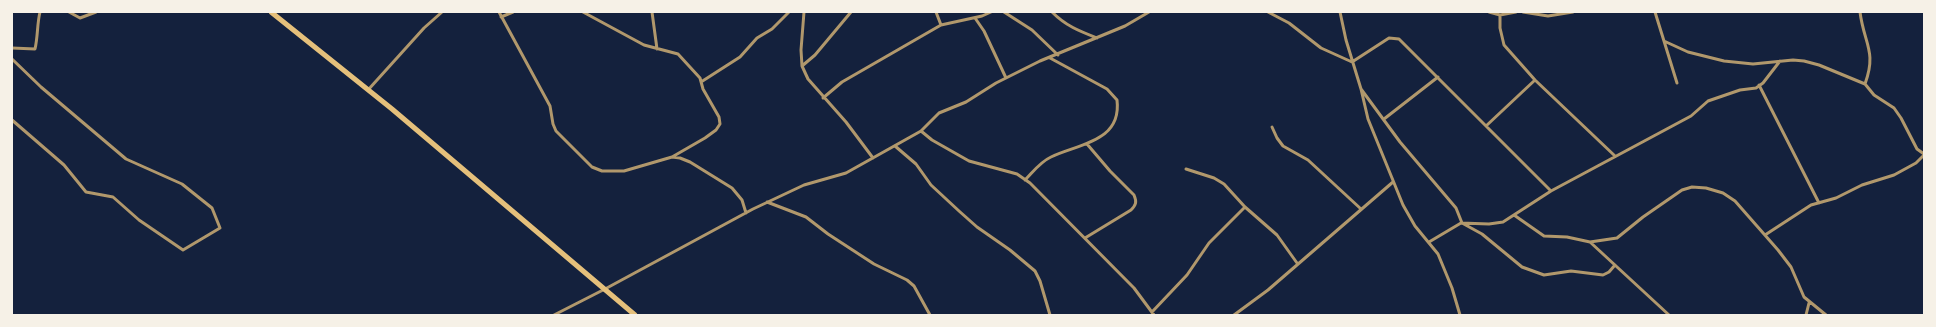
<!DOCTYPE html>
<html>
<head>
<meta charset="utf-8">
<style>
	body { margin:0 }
	#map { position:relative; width:1936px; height:327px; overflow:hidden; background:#14213d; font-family:Cabin,sans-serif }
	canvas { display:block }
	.frame { position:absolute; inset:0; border:13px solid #f6f1e7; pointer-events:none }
</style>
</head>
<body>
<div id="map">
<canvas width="1936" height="327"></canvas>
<div class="frame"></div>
</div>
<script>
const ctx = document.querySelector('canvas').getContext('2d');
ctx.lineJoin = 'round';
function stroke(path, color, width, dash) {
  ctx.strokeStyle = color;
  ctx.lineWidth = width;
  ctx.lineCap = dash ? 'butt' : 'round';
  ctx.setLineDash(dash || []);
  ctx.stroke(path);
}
stroke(new Path2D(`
	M69,12L80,18L96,12
	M499,12L550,106L553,124L556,131L592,167L602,171H624L672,157L680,158L690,162L732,188L742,200L746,213
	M583,12L644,45L678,54L700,78L703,89L719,117L720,124L716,130L705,138L672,157
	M652,12L657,49
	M804,12L801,50L802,66L808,79L846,122L873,158
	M936,12L941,25
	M1004,12L1032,30L1058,55
	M1052,12C1066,26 1079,31 1097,38
	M1268,12L1289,23L1321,48L1352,62L1389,38L1399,39L1551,191
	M1340,12L1346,40L1361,89L1368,119L1403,205L1415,226L1438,254L1452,288L1460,315
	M1489,12L1500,15L1516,12
	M1523,12L1548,16L1573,12
	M1655,12L1677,83
	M1860,12C1864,44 1877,51 1865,84
	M1500,15V28L1504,45L1535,80L1615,156
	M501,17L513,12
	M975,18L984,31L1006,78
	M1664,41L1688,52L1724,61L1753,64L1793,60L1804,61L1819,65L1865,84L1874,95L1894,108L1901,118L1917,149L1924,154
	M12,48L35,49C38,36 37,24 40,12
	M12,59L41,87L126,159L182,184L212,208L220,228L183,250L139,220L113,197L86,192L64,165L12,120
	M802,66L815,55L851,12
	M701,82L740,57L757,38L772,29L789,12
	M1759,85L1819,203
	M1361,89L1400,142L1456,208L1462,223L1482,234L1522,267L1544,275L1571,271L1603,275L1609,272L1615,265
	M368,90L424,28L442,12
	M823,98L842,82L941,25L982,16L991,12
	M1384,119L1438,77
	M1486,126L1535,80
	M1272,127L1277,138L1283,146L1308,160L1361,209
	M921,131L939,113L966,102L996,83L1040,61L1125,26L1149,12
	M895,146L916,164L931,185L959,211L977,227L1010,250L1035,271L1040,281L1050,315
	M1186,169L1214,178L1224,184L1245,207L1277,235L1297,263
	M1025,180C1033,172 1040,162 1051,157C1078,144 1122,142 1117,100L1107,89L1050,58
	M767,202L806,217L828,234L874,264L907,280L914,286L930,315
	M1514,215L1544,236L1567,237L1590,242L1617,238L1643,217L1682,190L1692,187L1706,188L1723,193L1735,201L1778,250L1791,267L1804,297L1826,315
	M1765,235L1811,205L1836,198L1862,185L1894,175L1916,163L1924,155
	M1085,238L1131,210C1136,205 1137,202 1134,195L1110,171L1087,144
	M1429,242L1461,223L1489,224L1503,222L1551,191L1691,116L1708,101L1740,90L1756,88L1763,83L1780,61
	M1590,242L1669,315
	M1152,312L1187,275L1209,243L1245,207
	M554,315L605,289L753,209L804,185L846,173L921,131L932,140L969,161L1017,174L1030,183L1134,288L1154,315
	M1234,315L1268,290L1393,182
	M1806,315L1809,303`), '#b1986c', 3);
stroke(new Path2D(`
	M271,12L392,109L635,315`), '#e5c07b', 5);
</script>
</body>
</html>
